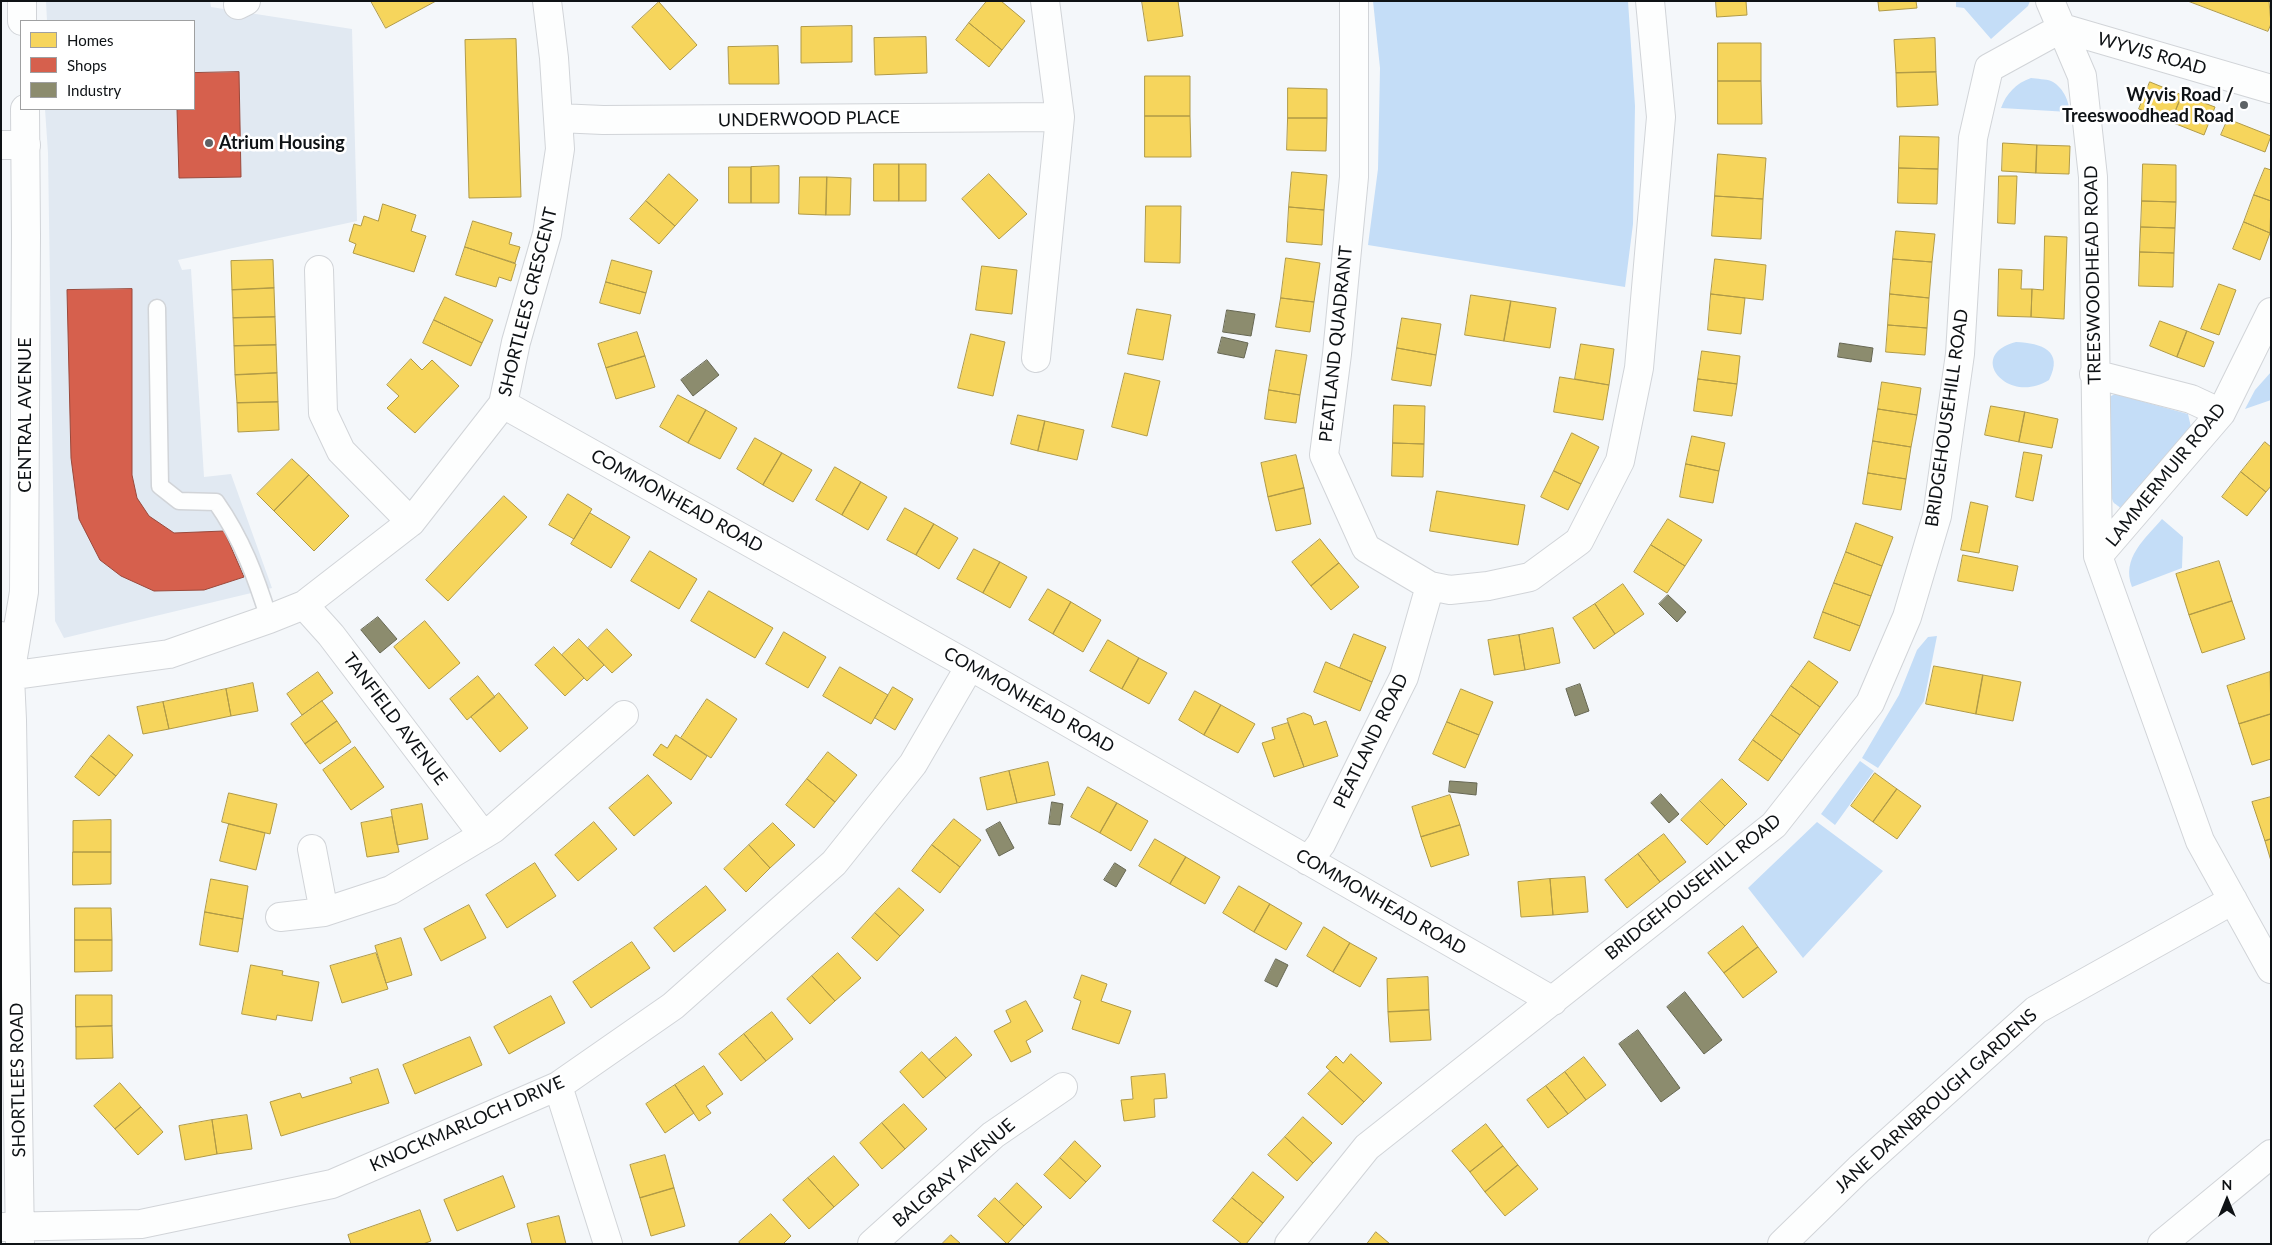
<!DOCTYPE html>
<html>
<head>
<meta charset="utf-8">
<style>
	body { margin:0 }
	#map { position:relative; width:2272px; height:1245px; overflow:hidden; background:#f4f7fa; font-family:Lato,sans-serif }
	canvas { display:block }
	.frame { position:absolute; inset:0; border:2px solid #0e1215; pointer-events:none }
	.legend { position:absolute; left:20px; top:20px; width:175px; height:90px; box-sizing:border-box; background:#fff; border:1px solid #9fa0a1; margin:0; padding:6px 9px; list-style:none; font-size:15px; color:#0e1215 }
	.legend li { display:flex; align-items:center; gap:10px; height:25px }
	.legend b { width:25px; border:1px solid #9fa0a1 }
	.north { position:absolute; left:2202px; top:1175px; width:50px; height:50px; -webkit-text-stroke:4px #fff; paint-order:stroke; rotate:0deg; font-size:14px; font-weight:700; line-height:20px; text-align:center; color:#0e1215 }
	.north::after { content:''; display:block; margin:auto; width:18px; height:22px; background:#0e1215; clip-path:polygon(50% 0,100% 100%,50% 72%,0 100%) }
</style>
</head>
<body>
<div id="map">
<canvas width="2272" height="1245"></canvas>
<div class="frame"></div>
<ul class="legend">
<li><b style="height:14px;background:#f6d55c"></b>Homes</li>
<li><b style="height:14px;background:#d6604d"></b>Shops</li>
<li><b style="height:14px;background:#8c8c6e"></b>Industry</li>
</ul>
<div class="north">N</div>
</div>
<script>
const ctx = document.querySelector('canvas').getContext('2d');
ctx.lineJoin = 'round';
function fill(path, color) {
  ctx.fillStyle = color;
  ctx.fill(path, 'evenodd');
}
function stroke(path, color, width, dash) {
  ctx.strokeStyle = color;
  ctx.lineWidth = width;
  ctx.lineCap = dash ? 'butt' : 'round';
  ctx.setLineDash(dash || []);
  ctx.stroke(path);
}
function write(font, color, halo, rows, align = 'center') {
  ctx.font = font + ' Lato,sans-serif';
  ctx.lineWidth = 5;
  ctx.setLineDash([]);
  ctx.textBaseline = 'middle';
  ctx.strokeStyle = halo;
  ctx.fillStyle = color;
  for (const [text, x, y, turn = 0] of rows) {
    ctx.save();
    ctx.translate(x, y);
    ctx.rotate((+turn || 0) * Math.PI / 180);
    ctx.textAlign = isNaN(turn) ? turn : align;
    if (halo) ctx.strokeText(text, 0, 0);
    ctx.fillText(text, 0, 0);
    ctx.restore();
  }
}
fill(new Path2D(`
	M46,1H210L211,7L352,29L357,221L178,260L182,270L191,269L204,477L231,474L272,588L64,638L55,621L48,153L45,109H194V21H47Z`), '#e1e9f2');
fill(new Path2D(`
	M1373,1H1628L1635,106L1633,224L1625,287L1368,245L1378,169L1380,68Z
	M1956,1H2030L2028,6L1991,39L1964,8L1956,7Z
	M2031,78C2037,79 2046,79 2051,81C2062,86 2070,101 2069,112L2001,108C2006,94 2016,83 2031,78Z
	M2016,342C2042,343 2064,351 2049,380C2008,406 1965,355 2016,342Z
	M2271,372V400L2245,409L2255,390Z
	M2115,394L2188,414L2191,427L2131,501L2120,508C2120,507 2114,503 2114,503C2106,491 2106,415 2107,398Z
	M2162,519L2183,537L2182,568L2132,587C2121,558 2145,539 2162,519Z
	M1937,636L1924,701L1878,768L1862,758L1899,695L1917,650L1928,637Z
	M1860,761L1874,771L1835,825L1821,814Z
	M1817,822L1883,871L1803,958L1748,888Z`), '#c4ddf7');
const homes = new Path2D(`
	M371,1H436L386,28Z
	M987,1H1001L1025,21L1002,50L969,23Z
	M1142,1H1178L1183,36L1148,41Z
	M1716,1H1746L1747,15L1717,17Z
	M1867,1H1916L1917,8L1879,11L1878,2Z
	M2188,1H2269L2271,24L2268,31Z
	M659,2L697,45L670,70L632,27Z
	M969,23L1002,50L989,67L956,40Z
	M852,26V62L801,63V27Z
	M926,37L927,73L875,75L874,38Z
	M1935,38L1936,72L1896,73L1894,40Z
	M516,39L521,197L469,198L465,40Z
	M1718,43H1761V81H1718Z
	M778,46L779,84H729L728,47Z
	M1936,72L1938,105L1897,107L1896,73Z
	M1145,76H1190V116H1145Z
	M1718,81H1761L1762,124H1718Z
	M2150,82L2182,95L2171,122L2139,109Z
	M1288,88L1327,89V118H1288Z
	M2182,95L2215,107L2204,135L2171,122Z
	M1145,116H1190L1191,157H1145Z
	M1288,118H1327L1326,151L1287,150Z
	M2228,119L2271,136L2265,152L2221,135Z
	M1900,136L1939,137L1938,169L1899,168Z
	M2003,143L2037,145L2036,173L2002,171Z
	M2037,145L2070,146L2069,174L2036,173Z
	M1718,154L1766,158L1763,199L1715,196Z
	M874,164H899V201H874Z
	M899,164H926V201H899Z
	M2143,164L2176,165V202L2142,201Z
	M779,166V203H751V167Z
	M729,167H751V203H729Z
	M1899,168L1938,169L1937,204L1898,203Z
	M2265,168L2271,170V201L2254,195Z
	M1292,172L1327,175L1324,210L1289,207Z
	M669,174L698,200L675,226L646,201Z
	M989,174L1027,214L999,239L962,199Z
	M1999,176H2017L2015,224L1998,223Z
	M800,177H827L826,215L799,214Z
	M827,177L851,178L850,215H826Z
	M2254,195L2271,201L2270,233L2244,222Z
	M1715,196L1763,199L1761,239L1712,236Z
	M646,201L675,226L659,244L630,219Z
	M2142,201L2176,202L2175,228L2141,227Z
	M383,204L416,215L411,231L426,236L414,272L353,253L356,244L349,241L354,224L361,226L364,216L378,221Z
	M1146,206H1181L1180,263L1145,262Z
	M1289,207L1324,210L1322,245L1287,242Z
	M473,221L512,233L509,244L520,247L515,263L465,247Z
	M2244,222L2270,233L2260,260L2233,249Z
	M2141,227L2175,228L2174,253L2140,252Z
	M1896,231L1935,234L1932,262L1893,259Z
	M2045,236L2067,237L2064,319L2031,317L2032,289L2043,290Z
	M465,247L516,264L511,281L499,277L496,287L456,275Z
	M2140,252L2174,253L2173,287L2139,286Z
	M1286,258L1320,263L1314,302L1281,298Z
	M1715,259L1766,265L1763,300L1711,294Z
	M1893,259L1932,262L1929,298L1890,294Z
	M273,260L274,288L232,290L231,261Z
	M612,260L652,271L646,293L606,282Z
	M982,266L1017,270L1012,314L976,310Z
	M1999,269L2022,270L2021,289H2032L2031,317L1998,316Z
	M606,282L646,293L640,314L600,303Z
	M2219,284L2236,290L2219,335L2201,329Z
	M274,288L275,317L233,318L232,290Z
	M1711,294L1745,298L1741,334L1708,330Z
	M1890,294L1929,298L1927,328L1888,325Z
	M1471,295L1511,301L1504,341L1465,335Z
	M445,297L493,320L482,343L434,320Z
	M1281,298L1314,302L1310,332L1276,327Z
	M1511,301L1556,308L1550,348L1504,341Z
	M1137,309L1171,315L1163,360L1128,354Z
	M275,317L276,345L234,346L233,318Z
	M1402,318L1441,324L1436,355L1397,348Z
	M434,320L482,343L471,366L423,343Z
	M2160,321L2187,331L2177,357L2150,346Z
	M1888,325L1927,328L1925,355L1886,352Z
	M2187,331L2214,342L2204,367L2177,357Z
	M637,332L645,356L606,368L598,344Z
	M971,334L1005,342L993,396L958,388Z
	M1581,344L1614,349L1609,385L1575,379Z
	M276,345L277,373L235,375L234,346Z
	M1397,348L1436,355L1431,386L1392,380Z
	M1276,350L1307,355L1300,395L1269,390Z
	M1702,351L1740,356L1737,384L1698,379Z
	M645,356L655,387L616,399L606,368Z
	M411,359L422,370L432,360L459,386L415,433L387,408L399,396L387,385Z
	M277,373L278,402L237,403L235,375Z
	M1125,373L1160,381L1147,436L1112,427Z
	M1560,377L1609,385L1603,420L1554,412Z
	M1698,379L1737,384L1732,416L1694,411Z
	M1882,382L1921,388L1917,415L1878,409Z
	M1269,390L1300,395L1296,423L1265,419Z
	M678,395L706,410L688,443L660,427Z
	M278,402L279,430L238,432L237,403Z
	M1394,405L1425,406L1424,444L1393,443Z
	M1991,406L2025,412L2019,442L1985,435Z
	M1878,409L1917,415L1911,447L1873,441Z
	M706,410L737,428L720,459L688,443Z
	M2025,412L2058,419L2052,448L2019,442Z
	M1018,415L1045,421L1038,451L1011,444Z
	M1045,421L1084,430L1077,460L1038,451Z
	M1572,433L1599,447L1581,484L1554,471Z
	M1692,436L1725,443L1719,471L1686,464Z
	M755,438L782,453L763,485L737,469Z
	M1873,441L1911,447L1906,479L1868,473Z
	M2265,442L2271,447V486L2266,492L2241,472Z
	M1393,443L1424,444L1423,477L1392,476Z
	M2024,452L2042,455L2033,501L2016,497Z
	M782,453L812,470L793,502L763,485Z
	M1296,455L1304,488L1268,497L1261,463Z
	M292,459L309,475L274,511L257,494Z
	M1686,464L1719,471L1713,503L1680,497Z
	M835,467L861,482L842,515L816,500Z
	M1554,471L1581,484L1568,510L1541,497Z
	M2241,472L2266,492L2247,516L2222,497Z
	M1868,473L1906,479L1901,510L1863,504Z
	M309,475L349,516L314,551L274,511Z
	M861,482L887,497L868,530L842,515Z
	M1304,488L1311,524L1276,531L1268,497Z
	M1437,491L1525,505L1518,545L1430,531Z
	M568,494L592,509L574,539L549,525Z
	M504,496L527,517L448,601L426,580Z
	M1971,502L1988,506L1979,553L1961,550Z
	M905,508L934,524L916,555L887,540Z
	M590,513L630,537L611,568L571,544Z
	M1668,519L1702,540L1685,566L1651,545Z
	M1856,523L1893,537L1882,566L1846,552Z
	M934,524L958,538L939,569L916,555Z
	M1320,539L1339,563L1311,586L1292,562Z
	M1651,545L1685,566L1667,593L1634,572Z
	M974,549L1000,562L983,593L957,579Z
	M650,551L697,579L679,609L631,581Z
	M1846,552L1882,566L1871,596L1834,583Z
	M1963,555L2018,566L2013,591L1958,581Z
	M2219,561L2232,601L2189,615L2176,574Z
	M1000,562L1027,577L1010,608L983,593Z
	M1339,563L1359,587L1331,610L1311,586Z
	M1834,583L1871,596L1860,626L1823,612Z
	M1623,584L1644,614L1615,634L1595,604Z
	M1048,589L1071,602L1053,634L1029,620Z
	M709,591L773,628L755,658L691,621Z
	M2232,601L2245,639L2202,653L2189,615Z
	M1071,602L1101,620L1083,652L1053,634Z
	M1595,604L1615,634L1594,649L1573,618Z
	M1823,612L1860,626L1850,651L1814,638Z
	M425,621L460,663L429,689L394,647Z
	M1553,628L1560,663L1525,670L1519,635Z
	M607,629L632,655L612,673L588,648Z
	M784,632L826,657L808,688L766,664Z
	M1354,634L1386,647L1372,682L1340,668Z
	M1519,635L1525,670L1494,675L1488,640Z
	M579,639L604,665L587,681L562,655Z
	M1108,640L1139,658L1122,689L1090,671Z
	M554,647L584,678L565,696L535,665Z
	M1139,658L1167,673L1149,704L1122,689Z
	M1809,661L1838,682L1820,707L1791,686Z
	M1326,662L1372,682L1360,711L1314,692Z
	M1934,666L1983,675L1976,714L1926,704Z
	M840,667L888,695L871,724L823,696Z
	M318,672L333,693L302,715L287,694Z
	M2270,672L2271,714L2239,724L2227,686Z
	M1983,675L2021,682L2013,721L1976,714Z
	M478,676L495,697L467,720L450,699Z
	M253,683L258,711L231,716L226,689Z
	M1791,686L1820,707L1800,735L1771,715Z
	M893,687L913,699L895,730L875,718Z
	M226,689L231,716L169,729L163,702Z
	M1461,689L1493,702L1479,735L1447,722Z
	M1195,691L1221,705L1204,735L1179,720Z
	M499,693L528,728L500,752L471,717Z
	M707,699L737,719L711,758L681,738Z
	M322,701L337,721L305,744L291,724Z
	M163,702L169,729L143,734L137,707Z
	M1221,705L1255,724L1238,753L1204,735Z
	M1304,713L1311,716L1314,725L1326,721L1338,756L1304,767L1287,719Z
	M2271,714V759L2252,765L2239,724Z
	M1771,715L1800,735L1782,761L1753,740Z
	M337,721L351,742L320,764L305,744Z
	M1447,722L1479,735L1465,768L1433,754Z
	M1288,723L1304,767L1274,777L1262,743L1275,739L1272,728Z
	M109,735L133,755L116,776L91,756Z
	M676,735L707,756L691,780L653,755L661,744L667,748Z
	M1753,740L1782,761L1768,781L1739,760Z
	M355,747L384,787L351,810L323,770Z
	M828,752L857,775L835,802L807,779Z
	M91,756L116,776L99,796L75,777Z
	M1048,762L1055,795L1017,803L1009,771Z
	M1009,771L1017,803L987,810L980,778Z
	M1875,773L1897,789L1873,822L1851,806Z
	M648,775L672,803L634,836L609,808Z
	M807,779L835,802L814,828L786,805Z
	M1722,779L1747,804L1725,826L1700,801Z
	M1088,787L1117,803L1100,833L1071,817Z
	M1897,789L1921,806L1897,839L1873,822Z
	M229,793L277,804L270,834L222,822Z
	M1450,795L1460,825L1421,837L1412,807Z
	M2271,797V839L2265,841L2252,802Z
	M1700,801L1725,826L1707,845L1681,820Z
	M1117,803L1148,821L1131,851L1100,833Z
	M422,804L428,839L397,845L391,810Z
	M392,817L399,852L367,857L361,823Z
	M954,819L981,840L960,867L932,845Z
	M111,820V852H73V821Z
	M594,822L617,849L578,881L555,855Z
	M773,823L795,845L770,868L749,845Z
	M229,824L265,833L256,870L220,861Z
	M1460,825L1469,855L1431,867L1421,837Z
	M1664,834L1686,862L1660,882L1638,854Z
	M1155,839L1186,857L1170,884L1139,866Z
	M2271,839V861L2265,841Z
	M749,845L770,868L746,892L724,869Z
	M932,845L960,867L940,893L912,871Z
	M73,852H111V884L73,885Z
	M1638,854L1660,882L1627,908L1605,880Z
	M1186,857L1220,877L1205,904L1170,884Z
	M535,863L556,896L507,928L486,895Z
	M1585,877L1588,912L1553,915L1550,879Z
	M211,879L248,886L243,919L205,912Z
	M1550,879L1553,915L1521,917L1518,882Z
	M706,886L726,910L674,952L654,928Z
	M1239,886L1270,904L1254,932L1223,913Z
	M899,888L924,910L900,936L875,913Z
	M1270,904L1302,923L1286,950L1254,932Z
	M469,905L486,938L441,961L424,929Z
	M75,908H111L112,940H75Z
	M205,912L243,919L238,952L200,945Z
	M875,913L900,936L877,961L852,938Z
	M1743,926L1758,947L1724,973L1708,953Z
	M1324,927L1350,943L1333,972L1307,956Z
	M401,938L412,975L386,983L375,946Z
	M75,940H112V971L75,972Z
	M632,942L650,968L591,1008L573,982Z
	M1350,943L1377,958L1360,987L1333,972Z
	M1758,947L1777,972L1743,998L1724,973Z
	M376,953L388,989L342,1003L330,966Z
	M838,953L861,978L835,1001L812,976Z
	M251,965L283,971L282,975L319,982L312,1021L277,1015L276,1020L242,1014Z
	M1082,975L1107,984L1101,1001L1131,1011L1119,1044L1072,1029L1081,1001L1074,998Z
	M812,976L835,1001L810,1024L787,999Z
	M1428,977L1429,1010L1388,1012L1387,979Z
	M76,995H112V1026L76,1027Z
	M551,996L565,1023L509,1054L494,1027Z
	M1026,1001L1043,1031L1026,1041L1031,1052L1011,1062L994,1031L1011,1022L1006,1011Z
	M1429,1010L1431,1040L1390,1042L1388,1012Z
	M772,1012L793,1039L766,1061L744,1034Z
	M112,1026L113,1058L76,1059V1027Z
	M744,1034L766,1061L741,1081L719,1054Z
	M470,1037L482,1065L415,1094L403,1065Z
	M956,1037L972,1055L946,1078L929,1060Z
	M922,1052L946,1078L923,1098L900,1072Z
	M1351,1054L1382,1083L1364,1102L1326,1067L1336,1056L1343,1063Z
	M1584,1057L1606,1085L1586,1100L1565,1072Z
	M704,1066L723,1094L706,1106L711,1113L699,1121L675,1085Z
	M378,1069L389,1103L281,1136L270,1102L300,1093L302,1098L352,1083L350,1078Z
	M1330,1071L1364,1102L1342,1125L1308,1094Z
	M1565,1072L1586,1100L1568,1114L1546,1086Z
	M1165,1074L1167,1098L1154,1099L1155,1117L1124,1121L1121,1100L1133,1099L1131,1077Z
	M120,1083L141,1107L115,1129L94,1106Z
	M675,1085L694,1113L665,1133L646,1104Z
	M1546,1086L1568,1114L1548,1128L1527,1100Z
	M904,1104L927,1129L905,1149L882,1123Z
	M141,1107L163,1132L138,1155L115,1129Z
	M247,1115L252,1149L217,1154L212,1120Z
	M1303,1117L1332,1143L1313,1163L1285,1137Z
	M212,1120L217,1154L185,1160L179,1126Z
	M882,1123L905,1149L882,1169L860,1143Z
	M1486,1124L1503,1146L1470,1172L1452,1151Z
	M1285,1137L1313,1163L1297,1181L1268,1155Z
	M1075,1141L1101,1166L1086,1182L1060,1158Z
	M1503,1146L1518,1165L1485,1192L1470,1172Z
	M665,1155L674,1188L640,1198L630,1165Z
	M834,1156L859,1185L834,1207L808,1178Z
	M1060,1158L1086,1182L1070,1199L1044,1175Z
	M1518,1165L1538,1189L1505,1216L1485,1192Z
	M1253,1172L1284,1197L1263,1223L1232,1198Z
	M503,1176L515,1207L457,1231L444,1200Z
	M808,1178L834,1207L809,1229L783,1200Z
	M1017,1183L1042,1207L1024,1226L999,1202Z
	M674,1188L685,1226L651,1236L640,1198Z
	M995,1198L1024,1226L1007,1244L978,1216Z
	M1232,1198L1263,1223L1246,1244H1242L1213,1221Z
	M420,1210L431,1241L423,1244H351L348,1235Z
	M771,1214L791,1236L783,1244H740L739,1242Z
	M559,1216L566,1244H532L527,1224Z
	M1376,1232L1390,1244H1367Z
	M951,1235L961,1244H942Z`);
fill(homes, '#f6d55c');
stroke(homes, '#b09a47', 1);
const shops = new Path2D(`
	M239,72L241,177L179,178L177,109H194V73Z
	M132,289V475L137,498L149,516L174,533L224,531L244,577L204,590L154,591L121,576L100,560L79,519L71,458L67,290Z`);
fill(shops, '#d6604d');
stroke(shops, '#9a493c', 1);
const industry = new Path2D(`
	M1227,310L1255,314L1251,336L1223,332Z
	M1222,337L1248,343L1244,358L1218,353Z
	M1840,343L1873,348L1871,362L1838,357Z
	M707,360L719,375L693,396L681,380Z
	M1668,595L1686,612L1677,622L1659,604Z
	M378,617L397,639L380,653L361,630Z
	M1580,684L1589,711L1575,716L1566,689Z
	M1450,781L1477,783L1476,795L1449,792Z
	M1661,794L1679,814L1669,823L1651,803Z
	M1052,802L1063,804L1060,825L1049,824Z
	M1000,822L1014,848L999,856L986,830Z
	M1115,863L1126,870L1116,887L1104,880Z
	M1276,959L1288,965L1277,987L1265,981Z
	M1685,992L1722,1040L1704,1054L1667,1007Z
	M1638,1030L1680,1088L1661,1102L1619,1044Z`);
fill(industry, '#8c8c6e');
stroke(industry, '#666753', 1);
const service = new Path2D(`
	M157,308L160,486L179,501L216,502C242,539 256,577 269,619`);
const minor = new Path2D(`
	M22,1V21
	M1354,1V177L1337,354L1324,455L1366,548L1430,586L1450,590L1488,586L1530,577L1579,541L1620,461L1639,368L1661,117L1650,1
	M2050,1L2082,76L2093,177L2098,556L2200,841L2271,969
	M238,5L246,1
	M558,118L603,120L1060,117
	M319,270L323,413L341,451L411,522
	M1036,358L1060,117L1045,1
	M2094,374L2191,399L2221,413
	M503,404L970,666L1553,1001
	M2098,556L2221,413L2271,312
	M304,605L331,635L483,835
	M1,636L10,677L12,720L20,1244
	M12,663L24,592L26,236L25,109
	M1,677L169,654L269,619L304,605L411,522L503,404L516,342L547,234L560,149L554,58L547,1
	M312,849L324,912
	M1308,861L1321,844L1404,677L1430,586
	M280,917L324,912L391,890L493,829L624,715
	M558,1086L608,1244
	M1,1227L141,1224L332,1184L558,1086L673,1006L834,863L913,764L970,666
	M872,1244L993,1135L1063,1087
	M1289,1244L1367,1147L1774,825L1870,703L1907,617L1937,516L1960,354L1973,138L1989,68L2062,28L2271,89
	M1782,1244L1859,1169L2036,1010L2233,900
	M2162,1244L2271,1154`);
const tertiary = new Path2D(`
	M1,145H26`);
stroke(service, '#d1d4d8', 19);
stroke(minor, '#d1d4d8', 30);
stroke(tertiary, '#d1d4d8', 30);
stroke(service, '#fdfefe', 16);
stroke(minor, '#fdfefe', 28);
stroke(tertiary, '#fdfefe', 28);
for (const [x, y, r, color] of [
	[2244,105,5,"#5e6265"],
	[209,143,5,"#5e6265"]
]) {
  const dot = new Path2D();
  dot.arc(x, y, r, 0, 2 * Math.PI);
  ctx.fillStyle = color;
  ctx.fill(dot);
  stroke(dot, '#fff', 2);
}
write('18px', '#0e1215', '#fff', [
	["WYVIS ROAD",2152,54,16],
	["UNDERWOOD PLACE",809,119,-1],
	["TREESWOODHEAD ROAD",2093,275,-91],
	["SHORTLEES CRESCENT",528,302,-76],
	["PEATLAND QUADRANT",1336,344,-84],
	["CENTRAL AVENUE",25,415,-90],
	["BRIDGEHOUSEHILL ROAD",1947,418,-82],
	["LAMMERMUIR ROAD",2166,475,-51],
	["COMMONHEAD ROAD",677,501,29],
	["COMMONHEAD ROAD",1029,700,30],
	["TANFIELD AVENUE",395,719,53],
	["PEATLAND ROAD",1371,741,-64],
	["BRIDGEHOUSEHILL ROAD",1693,887,-39],
	["COMMONHEAD ROAD",1381,902,30],
	["SHORTLEES ROAD",18,1080,-91],
	["JANE DARNBROUGH GARDENS",1936,1101,-42],
	["KNOCKMARLOCH DRIVE",467,1124,-24],
	["BALGRAY AVENUE",954,1173,-41]
]);
write('bold 18px', '#0e1215', '#fff', [
	["Wyvis Road /",2234,95],
	["Treeswoodhead Road",2234,116],
	["Atrium Housing",219,143,"left"]
], 'right');
</script>
</body>
</html>
